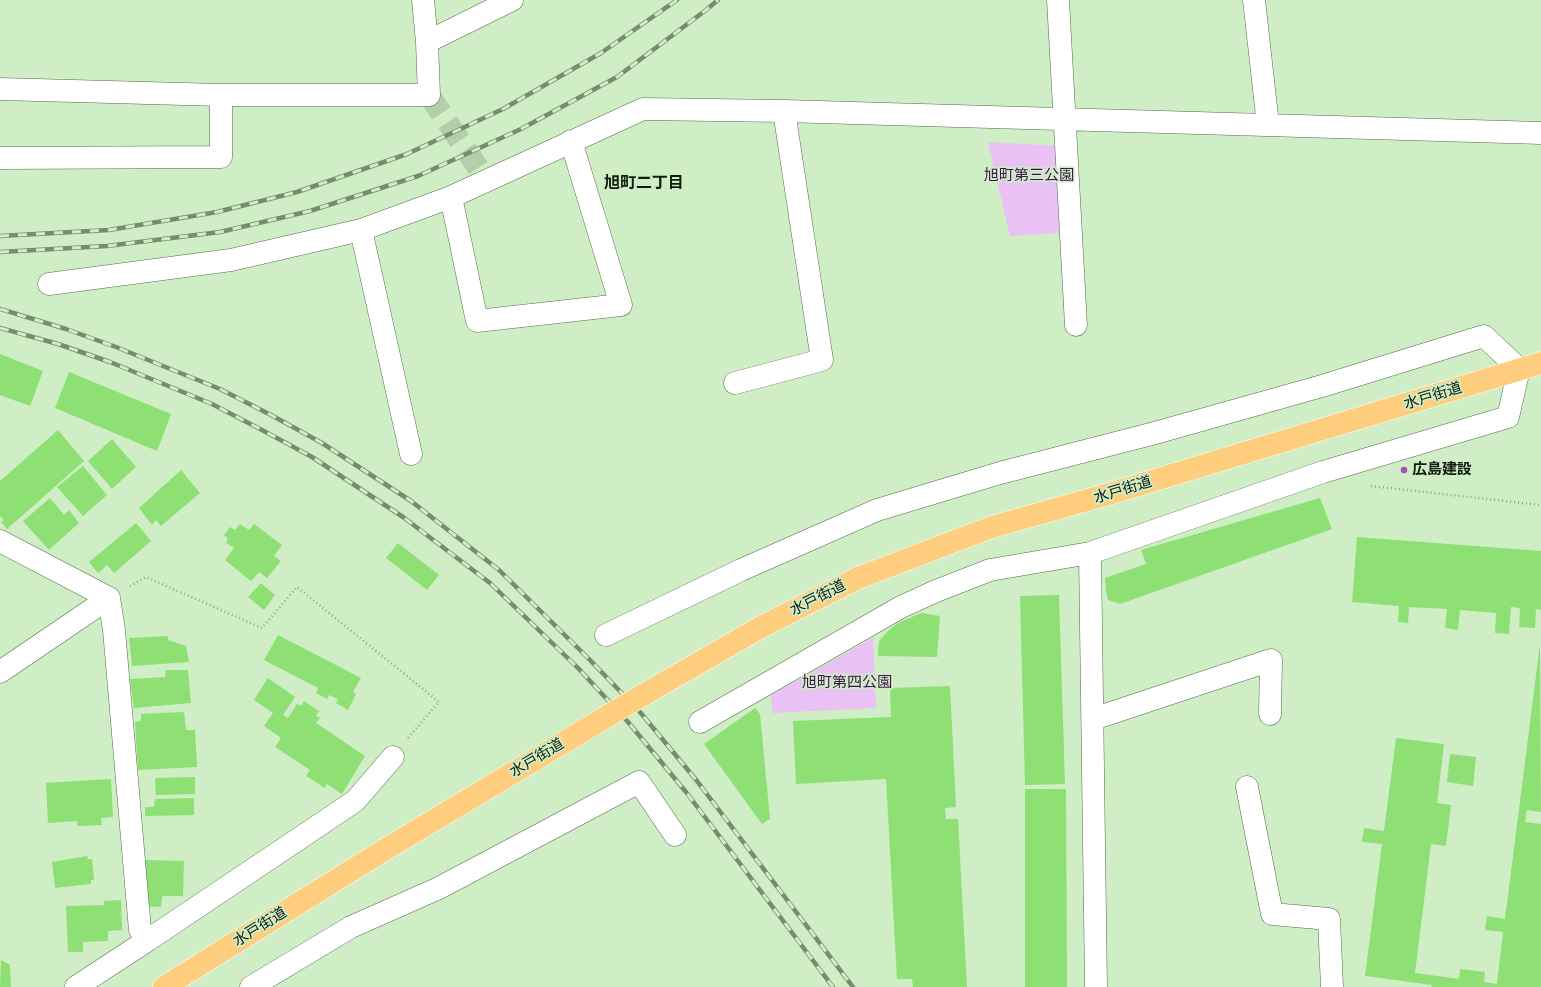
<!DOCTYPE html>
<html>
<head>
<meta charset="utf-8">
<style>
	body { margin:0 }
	canvas { display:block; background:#cfeec6 }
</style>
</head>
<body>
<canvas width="1541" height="987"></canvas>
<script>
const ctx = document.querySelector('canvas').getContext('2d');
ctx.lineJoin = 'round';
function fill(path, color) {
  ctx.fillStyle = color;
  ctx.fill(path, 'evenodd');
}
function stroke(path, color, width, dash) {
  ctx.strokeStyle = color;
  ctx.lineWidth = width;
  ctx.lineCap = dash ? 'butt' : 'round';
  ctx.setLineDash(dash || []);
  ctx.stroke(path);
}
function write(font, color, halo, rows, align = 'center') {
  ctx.font = font + ' Figtree,"Noto Sans JP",sans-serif';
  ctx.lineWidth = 3.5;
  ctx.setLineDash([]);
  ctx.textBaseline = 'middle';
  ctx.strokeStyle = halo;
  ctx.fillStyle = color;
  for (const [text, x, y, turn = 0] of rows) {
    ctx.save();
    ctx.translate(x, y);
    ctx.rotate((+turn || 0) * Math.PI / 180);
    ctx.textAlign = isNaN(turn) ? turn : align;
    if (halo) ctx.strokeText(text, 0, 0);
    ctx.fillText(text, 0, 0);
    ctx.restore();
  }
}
fill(new Path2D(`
	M988,142L1060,146L1059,233L1010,236Z
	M873,638L876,708L772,713L771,695Z`), '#e9c1f5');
fill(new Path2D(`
	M0,354L43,371L30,406L0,395Z
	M69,372L171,414L157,451L55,408Z
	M58,430L84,461L7,529L1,522L4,520L0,516V481Z
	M112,439L136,467L112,489L88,461Z
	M83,466L107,495L83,516L57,487Z
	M181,470L200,493L161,526L156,520L152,525L139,508Z
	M50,498L64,515L69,510L79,523L49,550L23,521Z
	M1320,498L1332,529L1120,604L1108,600L1106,592L1105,578L1146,564L1141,550Z
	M136,523L151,541L114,573L107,565L98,573L89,562Z
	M240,524L249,530L254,524L282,545L274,556L281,561L267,578L259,572L251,581L225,560L234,548L226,543L228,538L224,535L230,527L235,530Z
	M1357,537L1541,551V610L1536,609L1535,628L1519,627L1520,608L1511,607L1509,634L1495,633L1496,613L1460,610L1458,630L1445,628L1447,609L1409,607L1408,623L1398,622L1399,606L1352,602Z
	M398,543L439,575L427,590L386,558Z
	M261,583L275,595L264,610L248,597Z
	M1059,595L1065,784L1025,785L1020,596Z
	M921,613L940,616L937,657L878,656L879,641L887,632L898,623Z
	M278,635L361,678L353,692L356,694L348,710L336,703L338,699L329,695L327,699L316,693L318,688L264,660Z
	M168,636V640L186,646L189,662L132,666L129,638Z
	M1540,644L1541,812L1527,810L1525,822L1541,824V987H1431L1432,985L1365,976L1382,844L1362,842L1364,828L1384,831L1396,738L1444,744L1437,803L1451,805L1446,846L1431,844L1415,973L1459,979L1460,969L1485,972L1484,982L1497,984L1503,932L1485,930L1487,916L1505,919Z
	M166,670H188L191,703L134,708L130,679L165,677Z
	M268,678L295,697L283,715L288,718L297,704L301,706L304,701L319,711L316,716L320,718L316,723L365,756L342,794L327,784L325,788L306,776L310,770L275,747L281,738L264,726L273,713L254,700Z
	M950,686L956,807L945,808L946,819H958L967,987H913L912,979H897L886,779L796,784L793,721L891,717L890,688Z
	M755,708L760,714L770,819L762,824L704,744Z
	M184,712L186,730H195L197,767L138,770L135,722L141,721V714Z
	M1450,754L1476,757L1473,786L1447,782Z
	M195,777V794L156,795L155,778Z
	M111,779L113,817L101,818L102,825L77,826V821L48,823L46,783Z
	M1025,789H1066L1067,987H1025Z
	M194,798V815L145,816V807H154L155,799Z
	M87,856L88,859H92L94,880H91V884L55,888L52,862Z
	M143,860L184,861L183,896H162L161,907L145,906Z
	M121,900L122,930L108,931V941L83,942V952H68L66,906L104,905V901Z
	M1,960L10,965L11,987H0Z`), '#8edf74');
stroke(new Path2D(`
	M429,95L487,181`), '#b2ceaa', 22, [22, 11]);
const minor = new Path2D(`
	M1058,0L1076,325
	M1254,0L1268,125
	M427,42L512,0
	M0,89L221,95H429L427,42L423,0
	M0,158L221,157V95
	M451,197L477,321L621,305L571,141
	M361,230L411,454
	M49,284L231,260L361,230L451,197L643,109L784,111L1541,133
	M735,383L822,360L784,111
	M0,541L109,598L114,630L140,930L148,940L76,987
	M1090,553L1096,987
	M606,635L741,570L877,510L1000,473L1155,433L1322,386L1484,336L1519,369L1508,417L1323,472L1090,553L990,570L936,591L901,607L700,722
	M0,672L109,598
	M1093,719L1271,660L1270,714
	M1247,787L1272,914L1329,919L1332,987
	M148,940L355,801L393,757
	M251,987L351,927L439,888L639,782L675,835`);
const highway = new Path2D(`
	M643,695L761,627L858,578L992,527L1109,494L1541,363
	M164,987L381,852L606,717`);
stroke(minor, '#516c49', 23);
stroke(highway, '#fff', 23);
stroke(new Path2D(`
	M1371,486L1541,505
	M130,586L146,577L262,628L297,587L439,702L408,738`), '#8ea686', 2.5, [1, 3]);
stroke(minor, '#fff', 22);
stroke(highway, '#fecd7d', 22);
const rail = new Path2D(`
	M0,236L109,230L217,212L297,192L407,154L503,109L601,53L677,0
	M0,252L107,246L220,232L310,211L418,176L521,129L617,77L706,10L718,0
	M0,309L66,329L116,347L220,389L271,415L322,443L411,501L499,570L589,659L640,712L697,781L853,987
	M0,328L58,344L110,362L212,404L262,430L312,457L403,517L490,583L578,668L628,722L686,792L833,987`);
stroke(rail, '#768c70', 4.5);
stroke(rail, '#cfeec6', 3, [9]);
const highwayBridge = new Path2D(`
	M606,717L643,695`);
stroke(highwayBridge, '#fff', 23, []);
stroke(highwayBridge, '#fecd7d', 22);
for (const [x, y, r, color] of [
	[1404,470,4,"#a54fbd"]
]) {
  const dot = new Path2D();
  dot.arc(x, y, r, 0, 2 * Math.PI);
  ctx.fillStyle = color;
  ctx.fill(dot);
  stroke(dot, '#cfeec6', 1.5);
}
write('15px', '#420f4f', '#cfeec6', [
	["旭町第三公園",1029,176],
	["旭町第四公園",847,683]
]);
write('15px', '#111b0d', '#cfeec6', [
	["水戸街道",1433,396,-17],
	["水戸街道",1123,490,-17],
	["水戸街道",818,598,-27],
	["水戸街道",537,758,-31],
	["水戸街道",260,927,-32]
]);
write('bold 15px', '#111b0d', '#cfeec6', [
	["広島建設",1412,470]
], 'left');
write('bold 16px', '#111b0d', '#cfeec6', [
	["旭町二丁目",644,183]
]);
</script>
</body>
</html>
